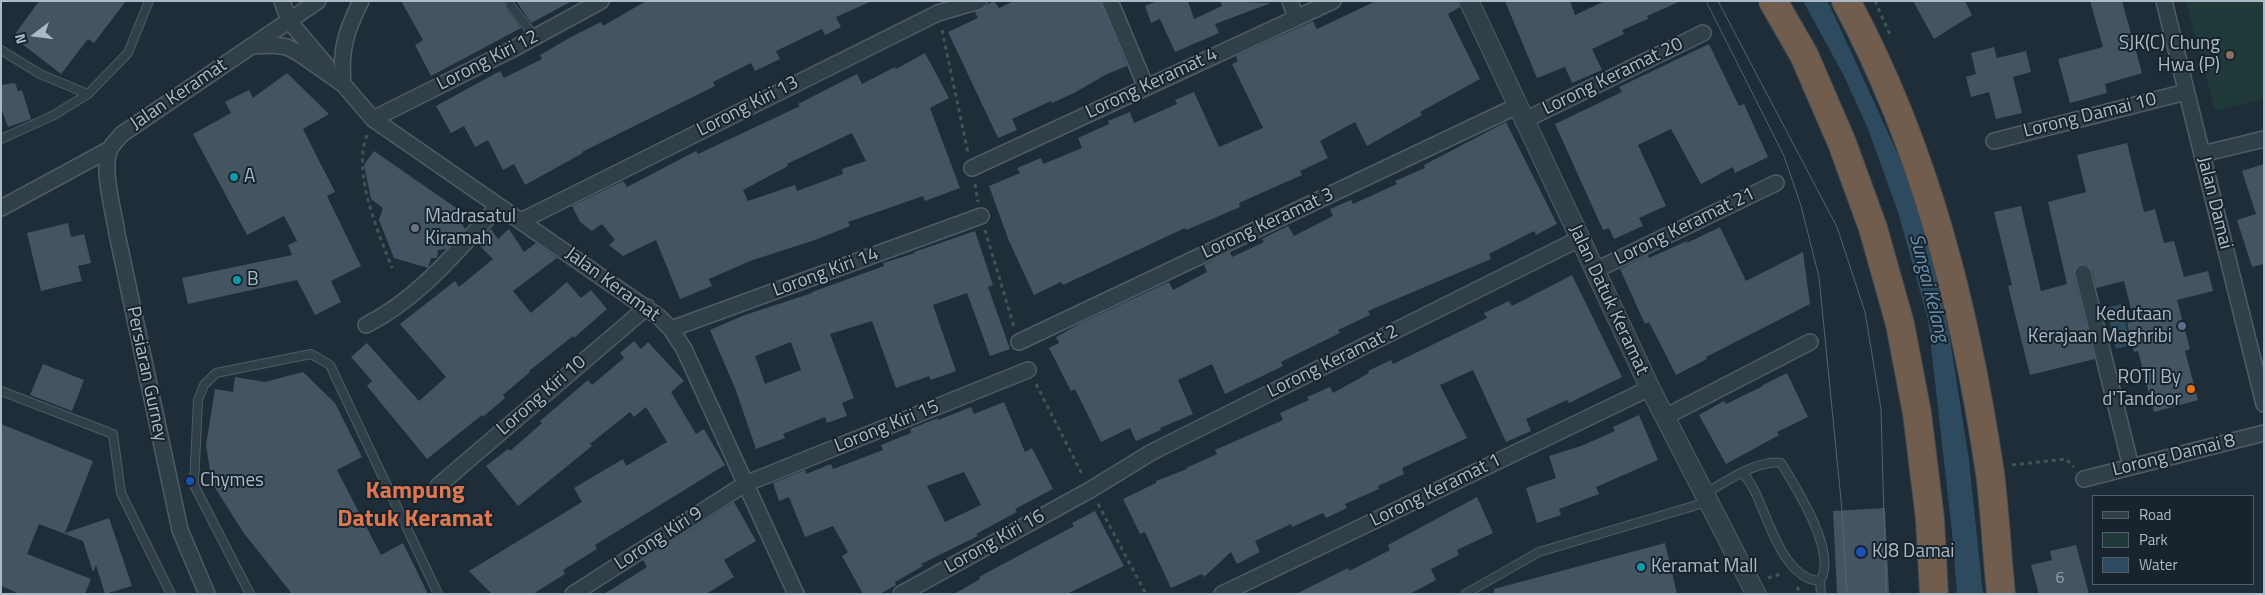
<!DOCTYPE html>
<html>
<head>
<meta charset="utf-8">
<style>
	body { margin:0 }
	#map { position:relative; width:2265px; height:595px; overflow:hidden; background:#1e2d38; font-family:"Titillium Web",sans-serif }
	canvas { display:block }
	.frame { position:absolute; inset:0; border:2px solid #abbac6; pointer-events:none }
	.legend { position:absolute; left:2092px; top:495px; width:162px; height:90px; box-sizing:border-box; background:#17232d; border:1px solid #525f6a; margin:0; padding:6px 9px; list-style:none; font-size:15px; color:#abbac6 }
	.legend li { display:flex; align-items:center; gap:10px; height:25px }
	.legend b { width:25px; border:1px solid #525f6a }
	.north { position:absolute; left:10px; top:10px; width:50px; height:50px; -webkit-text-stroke:4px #17232d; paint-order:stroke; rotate:255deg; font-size:14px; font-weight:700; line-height:20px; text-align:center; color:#abbac6 }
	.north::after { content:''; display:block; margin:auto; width:18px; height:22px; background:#abbac6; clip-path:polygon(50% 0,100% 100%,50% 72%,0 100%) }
</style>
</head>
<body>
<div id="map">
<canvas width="2265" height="595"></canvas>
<div class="frame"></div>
<ul class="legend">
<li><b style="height:6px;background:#313f49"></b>Road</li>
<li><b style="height:14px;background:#203939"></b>Park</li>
<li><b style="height:14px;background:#2d4a5f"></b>Water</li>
</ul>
<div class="north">N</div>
</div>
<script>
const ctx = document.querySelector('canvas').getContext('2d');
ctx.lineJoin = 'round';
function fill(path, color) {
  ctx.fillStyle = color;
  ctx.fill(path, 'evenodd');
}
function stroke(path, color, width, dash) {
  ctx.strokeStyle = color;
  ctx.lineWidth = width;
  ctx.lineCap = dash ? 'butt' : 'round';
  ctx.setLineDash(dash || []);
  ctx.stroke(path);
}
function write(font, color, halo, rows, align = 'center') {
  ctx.font = font + ' "Titillium Web",sans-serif';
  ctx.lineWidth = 4;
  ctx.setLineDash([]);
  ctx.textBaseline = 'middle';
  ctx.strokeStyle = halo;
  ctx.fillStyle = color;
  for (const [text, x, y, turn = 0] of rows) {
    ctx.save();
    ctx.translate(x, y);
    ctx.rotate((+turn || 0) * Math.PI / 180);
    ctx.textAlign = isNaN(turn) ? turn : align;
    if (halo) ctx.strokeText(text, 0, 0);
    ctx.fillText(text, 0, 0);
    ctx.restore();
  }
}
fill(new Path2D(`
	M2186,1H2264V99L2215,111Z`), '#203939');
fill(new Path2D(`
	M1803,1H1827L1830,6L1901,161L1930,248L1949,333L1969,460L1983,594H1957L1952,532L1928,320L1898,212L1868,129L1844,76Z
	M2121,304L2131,345L2116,349L2106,308Z`), '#2d4a5f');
fill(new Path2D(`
	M39,1H126L94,43L88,39L61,74L13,37Z
	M401,1H504L506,8L521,28L431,76L415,45L423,40Z
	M516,1H572L531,23Z
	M646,1H872L836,17L841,27L825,35L822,29L776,51L780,59L755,71L751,63L713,82L715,86L582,152L583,153L525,185L514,164L503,170L488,140L475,147L464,126L451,133L436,106L500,71L504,78L542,59L540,55L571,37L601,22L603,26Z
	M994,1L999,8L1014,1H1101L1127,66L1107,74L1074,93L1052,103L1051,101L1012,119L1017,130L998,138L948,32L978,18L975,12Z
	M1157,1H1188L1194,19L1222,6L1220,1L1271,3L1215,24L1219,33L1175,52L1160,19L1151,23L1145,6Z
	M1376,1H1458L1460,7L1448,14L1480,79L1420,112L1422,115L1367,146L1355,122L1320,141L1328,158L1300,171L1302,175L1239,203L1240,207L1217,217L1186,230L1185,228L1063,285L1061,282L1034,295L1009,241L989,186L1020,173L1017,168L1041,158L1043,164L1082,148L1078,138L1109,124L1108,121L1130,112L1134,123L1177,104L1175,100L1194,92L1219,147L1263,128L1232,64L1238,61L1236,56L1313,21L1317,29Z
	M1505,1H1570L1575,15L1605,1H1681L1647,16L1648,19L1622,30L1624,34L1592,49L1602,70L1572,83L1565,67L1537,78Z
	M1913,1H1965L1972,15L1934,39Z
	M2090,1H2122L2142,73L2105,84L2107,93L2070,103L2058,59L2103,47Z
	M1709,44L1739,106L1744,104L1768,157L1735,173L1733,167L1701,184L1671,129L1638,145L1666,206L1639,218L1643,226L1614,239L1609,228L1603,230L1555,124L1622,92L1619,87Z
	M1994,47L1997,58L2026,51L2031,72L2013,77L2022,113L1996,119L1989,92L1971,97L1966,77L1976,74L1971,53Z
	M925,53L949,98L930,108L960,188L925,201L923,196L889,208L848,222L850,226L815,240L750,261L709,279L712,286L680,299L656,240L623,256L609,245L615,240L602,224L592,231L580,222L572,206L623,181L627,187L696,151L698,154L800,106L798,104L857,74L862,84L895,67L896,69ZM852,133L866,161L842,169L843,174L797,191L795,185L748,201L743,190L788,166L787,164Z
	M287,73L329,114L303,129L335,192L327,196L361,266L331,281L341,302L315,315L297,280L188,304L182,278L292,255L288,245L297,241L284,216L247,235L193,134L231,113L225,102L249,90L253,98Z
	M15,83L18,91L22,90L31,119L8,127L1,108V85Z
	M1506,122L1557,224L1536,235L1534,231L1489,254L1491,259L1368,311L1370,315L1338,330L1340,333L1281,362L1283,366L1225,394L1212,364L1178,380L1193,414L1160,428L1161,430L1136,441L1130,428L1101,442L1075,389L1071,391L1049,348L1059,343L1056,337L1083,322L1169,282L1173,290L1207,272L1204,265L1230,252L1232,257L1264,242L1262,239L1288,226L1294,236L1333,216L1330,209L1351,200L1353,204L1397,184L1395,181L1425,168L1424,165Z
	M2127,143L2144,212L2155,209L2164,243L2174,241L2184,277L2208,271L2213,291L2177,300L2190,349L2185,351L2198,400L2154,412L2138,351L2134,352L2127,323L2134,321L2124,281L2096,288L2092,270L2086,264L2077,266L2074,275L2095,359L2030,375L2008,286L2012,285L1994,212L2021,206L2041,291L2067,284L2048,202L2086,192L2077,155Z
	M374,151L465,214L460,221L465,229L447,249L438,250L437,258H431L428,268L394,258L379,220L383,208L371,199L364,165Z
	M2264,164V264L2252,267L2237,220L2256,214L2242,171Z
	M68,223L71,237L84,234L91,263L78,266L82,281L41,291L27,233Z
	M1720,227L1746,281L1803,252L1810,304L1706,357L1707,359L1676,375L1649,322L1645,324L1620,269L1648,255L1649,258L1687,241V243Z
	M491,229L498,239L509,229L524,252L536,243L557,258L513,291L531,313L567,282L581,298L591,290L607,309L574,338L573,336L529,371L530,372L503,395L505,398L483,417L482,415L427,459L367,386L372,381L351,357L367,343L419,401L446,377L400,324L455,281L459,287L493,259L477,243Z
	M975,231L993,285L988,287L1010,349L990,356L967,293L933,305L956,371L931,380L929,376L896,388L872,321L830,334L854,398L842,403L847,416L827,423L825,417L783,434L785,438L756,449L735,388L710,330L742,316L812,293V292L884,266L883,263L915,253L914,252ZM791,342L801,370L765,384L755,356Z
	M1572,275L1622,377L1569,403L1567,400L1526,419L1531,431L1506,442L1473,370L1440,385L1467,438L1402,468L1404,474L1378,486L1379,489L1345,504L1347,508L1326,518L1323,513L1292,527L1291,524L1255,541L1260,552L1237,564L1231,552L1204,577L1202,574L1171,588L1145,532L1140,534L1123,499L1156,483V481L1187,469L1186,468L1217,454L1215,450L1283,420L1280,413L1309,400L1307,397L1330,387L1333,393L1369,373L1368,371L1391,360L1393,364L1487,318L1484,313L1509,301L1512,306Z
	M634,341L641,349L648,342L684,381L671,392L696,434L704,429L725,465L595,545L597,549L563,570L565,574L533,594H492L469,571L582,502L574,488L623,459L626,466L667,442L646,407L634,417L630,412L590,444L592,446L518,506L486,466L508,449L510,451L542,423L540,421L588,380L592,385L624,358L620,353Z
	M43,364L84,380L72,411L30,395Z
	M303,372L335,403L362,457L337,470L381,555L403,543L428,594H292L243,532L212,483L206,445L215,389L233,392L235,377L265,382Z
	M1787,373L1808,417L1777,432L1779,435L1726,464L1699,415L1724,401L1726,404L1763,386V385Z
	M1004,402L1025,452L1032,448L1053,489L1015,509L1017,512L976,534L978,536L921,564L923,566L895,582L896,585L880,594H863L842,556L848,552L833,526L805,537L789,497L779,501L773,483L805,470L806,474L831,464L833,469L883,450L881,445L911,433L910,429L938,418V420L971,407L974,414ZM964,472L981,505L945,522L927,486Z
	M1639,415L1658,460L1596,487L1599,494L1559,509L1561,515L1537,523L1526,488L1556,478L1549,456L1581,446L1615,431L1613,427Z
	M1,424L93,461L65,533L109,518L132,586L105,594L96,565L93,572L83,541L39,524L27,554L91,579L85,594H20L1,586Z
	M1477,497L1493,533L1457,550L1459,555L1431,569L1436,580L1410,594H1296L1348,568L1349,571L1390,550L1388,545Z
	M734,502L756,541L724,560L734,577L706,594H604L647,567L643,560Z
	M1885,508L1889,594H1837L1833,511Z
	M1095,511L1124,566L1067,594H954L980,579L979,577L1074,526L1072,523Z
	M1665,543L1677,594H1494V589Z
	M2076,545L2089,594H2039L2031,565L2052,560L2050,551Z`), '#435563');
const service = new Path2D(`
	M510,1V5L535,37
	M1,50L40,74L88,94
	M1,139L54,115L88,94L128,53L149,1
	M1,391L113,434L121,493L171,594
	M1705,494C1724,482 1759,459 1781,463C1797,489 1838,553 1820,581C1784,579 1769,521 1756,494C1753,487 1748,480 1744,474
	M1820,581L1821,594
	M250,594L194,485L198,400L204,385L216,373L311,354L330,365L438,594
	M1465,594L1539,552L1707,502`);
const minor = new Path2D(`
	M282,1L289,21L327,66
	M1110,1L1146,87
	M1290,1L1296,18
	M2164,1L2264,404
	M252,46L274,45L287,47L300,54L343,84L373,119L659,317L671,329L684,349L796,594
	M343,84C340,50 346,31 361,1
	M373,119L511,50L601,1
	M1523,121L1703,33
	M1994,141L2186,92
	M2202,154L2264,139
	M972,168L1333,1
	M1,208L110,149
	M521,221L938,13L979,1
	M1594,271L1776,183
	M2083,273L2131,467
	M366,325C420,298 457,250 498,207
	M671,329L981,216
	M1019,342L1517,106
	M1665,417L1810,342
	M2084,479L2264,433
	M438,486L647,307
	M207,594L180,530L117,234C114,212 101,169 110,149C113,143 118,139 122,134L318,1
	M573,594L745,484L1028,370
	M901,594L1090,490L1152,452L1579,239
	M1222,594L1650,388`);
const tertiary = new Path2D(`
	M1469,1L1650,388L1756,594`);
const motorway = new Path2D(`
	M1773,1L1804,55L1842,143L1873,228L1900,324L1917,413L1930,519L1934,594
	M1846,1C1926,150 1965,307 1990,473C1995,513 1997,554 2001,594`);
stroke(service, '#4f5c67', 10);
stroke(minor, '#4f5c67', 18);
stroke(tertiary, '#4f5c67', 21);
stroke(motorway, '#3c4953', 30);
stroke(new Path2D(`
	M1875,1L1891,37
	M942,30L968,153
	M367,135C352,174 378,231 392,268
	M975,184L978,202
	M985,230L1014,327
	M1036,384L1083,476
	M2012,465L2066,459L2074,467
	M1098,504L1146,594
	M1768,578L1783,573
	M1797,587L1801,594`), '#3d5655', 3, [4, 4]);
stroke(service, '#313f49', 8);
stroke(minor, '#313f49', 15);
stroke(tertiary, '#313f49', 19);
stroke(motorway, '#705d4d', 28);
stroke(new Path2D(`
	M1706,1L1784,156L1801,206L1819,277L1842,510L1847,594
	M1718,1L1837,227L1865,312L1881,409L1886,594`), '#536371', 1);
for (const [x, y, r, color] of [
	[2230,55,5,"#8d6e63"],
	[234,177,5,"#0f9aa8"],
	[415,228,5,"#6b7280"],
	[237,280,5,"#0f9aa8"],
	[2182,326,5,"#5c6f8a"],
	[2191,389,5,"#e8710a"],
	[190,481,5,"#1a4fb4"],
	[1861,552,6,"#1a4fb4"],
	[1641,567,5,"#0f9aa8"]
]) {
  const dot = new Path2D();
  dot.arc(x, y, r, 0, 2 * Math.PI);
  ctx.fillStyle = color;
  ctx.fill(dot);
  stroke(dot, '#17232d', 2);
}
write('16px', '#91a1ad', null, [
	["6",2060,579]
]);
write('19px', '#abbac6', '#17232d', [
	["SJK(C) Chung",2220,44,"right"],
	["Hwa (P)",2220,66,"right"],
	["A",244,177],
	["Madrasatul",425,217],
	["Kiramah",425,239],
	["B",247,280],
	["Kedutaan",2172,315,"right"],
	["Kerajaan Maghribi",2172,337,"right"],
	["ROTI By",2181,378,"right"],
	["d'Tandoor",2181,400,"right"],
	["Chymes",200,481],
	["KJ8 Damai",1872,552],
	["Keramat Mall",1651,567]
], 'left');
write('19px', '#abbac6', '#17232d', [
	["Lorong Kiri 12",488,61,-27],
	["Lorong Keramat 20",1613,77,-26],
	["Lorong Keramat 4",1152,84,-25],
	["Jalan Keramat",179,95,-34],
	["Lorong Kiri 13",748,107,-27],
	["Lorong Damai 10",2090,116,-14],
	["Jalan Damai",2214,203,76],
	["Lorong Keramat 3",1268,224,-25],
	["Lorong Keramat 21",1685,227,-26],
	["Lorong Kiri 14",826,273,-20],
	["Jalan Keramat",612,285,36],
	["Jalan Datuk Keramat",1608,300,65],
	["Lorong Keramat 2",1333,362,-26],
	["Persiaran Gurney",146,374,78],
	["Lorong Kiri 10",542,396,-41],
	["Lorong Kiri 15",887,427,-22],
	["Lorong Damai 8",2174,456,-14],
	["Lorong Keramat 1",1436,491,-26],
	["Lorong Kiri 9",659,539,-33],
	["Lorong Kiri 16",995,542,-29]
]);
write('italic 20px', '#6890ad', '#17232d', [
	["Sungai Kelang",1928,288,76]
]);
write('bold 24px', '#dd774f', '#17232d', [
	["Kampung",415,492],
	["Datuk Keramat",415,520]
]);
</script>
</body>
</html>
